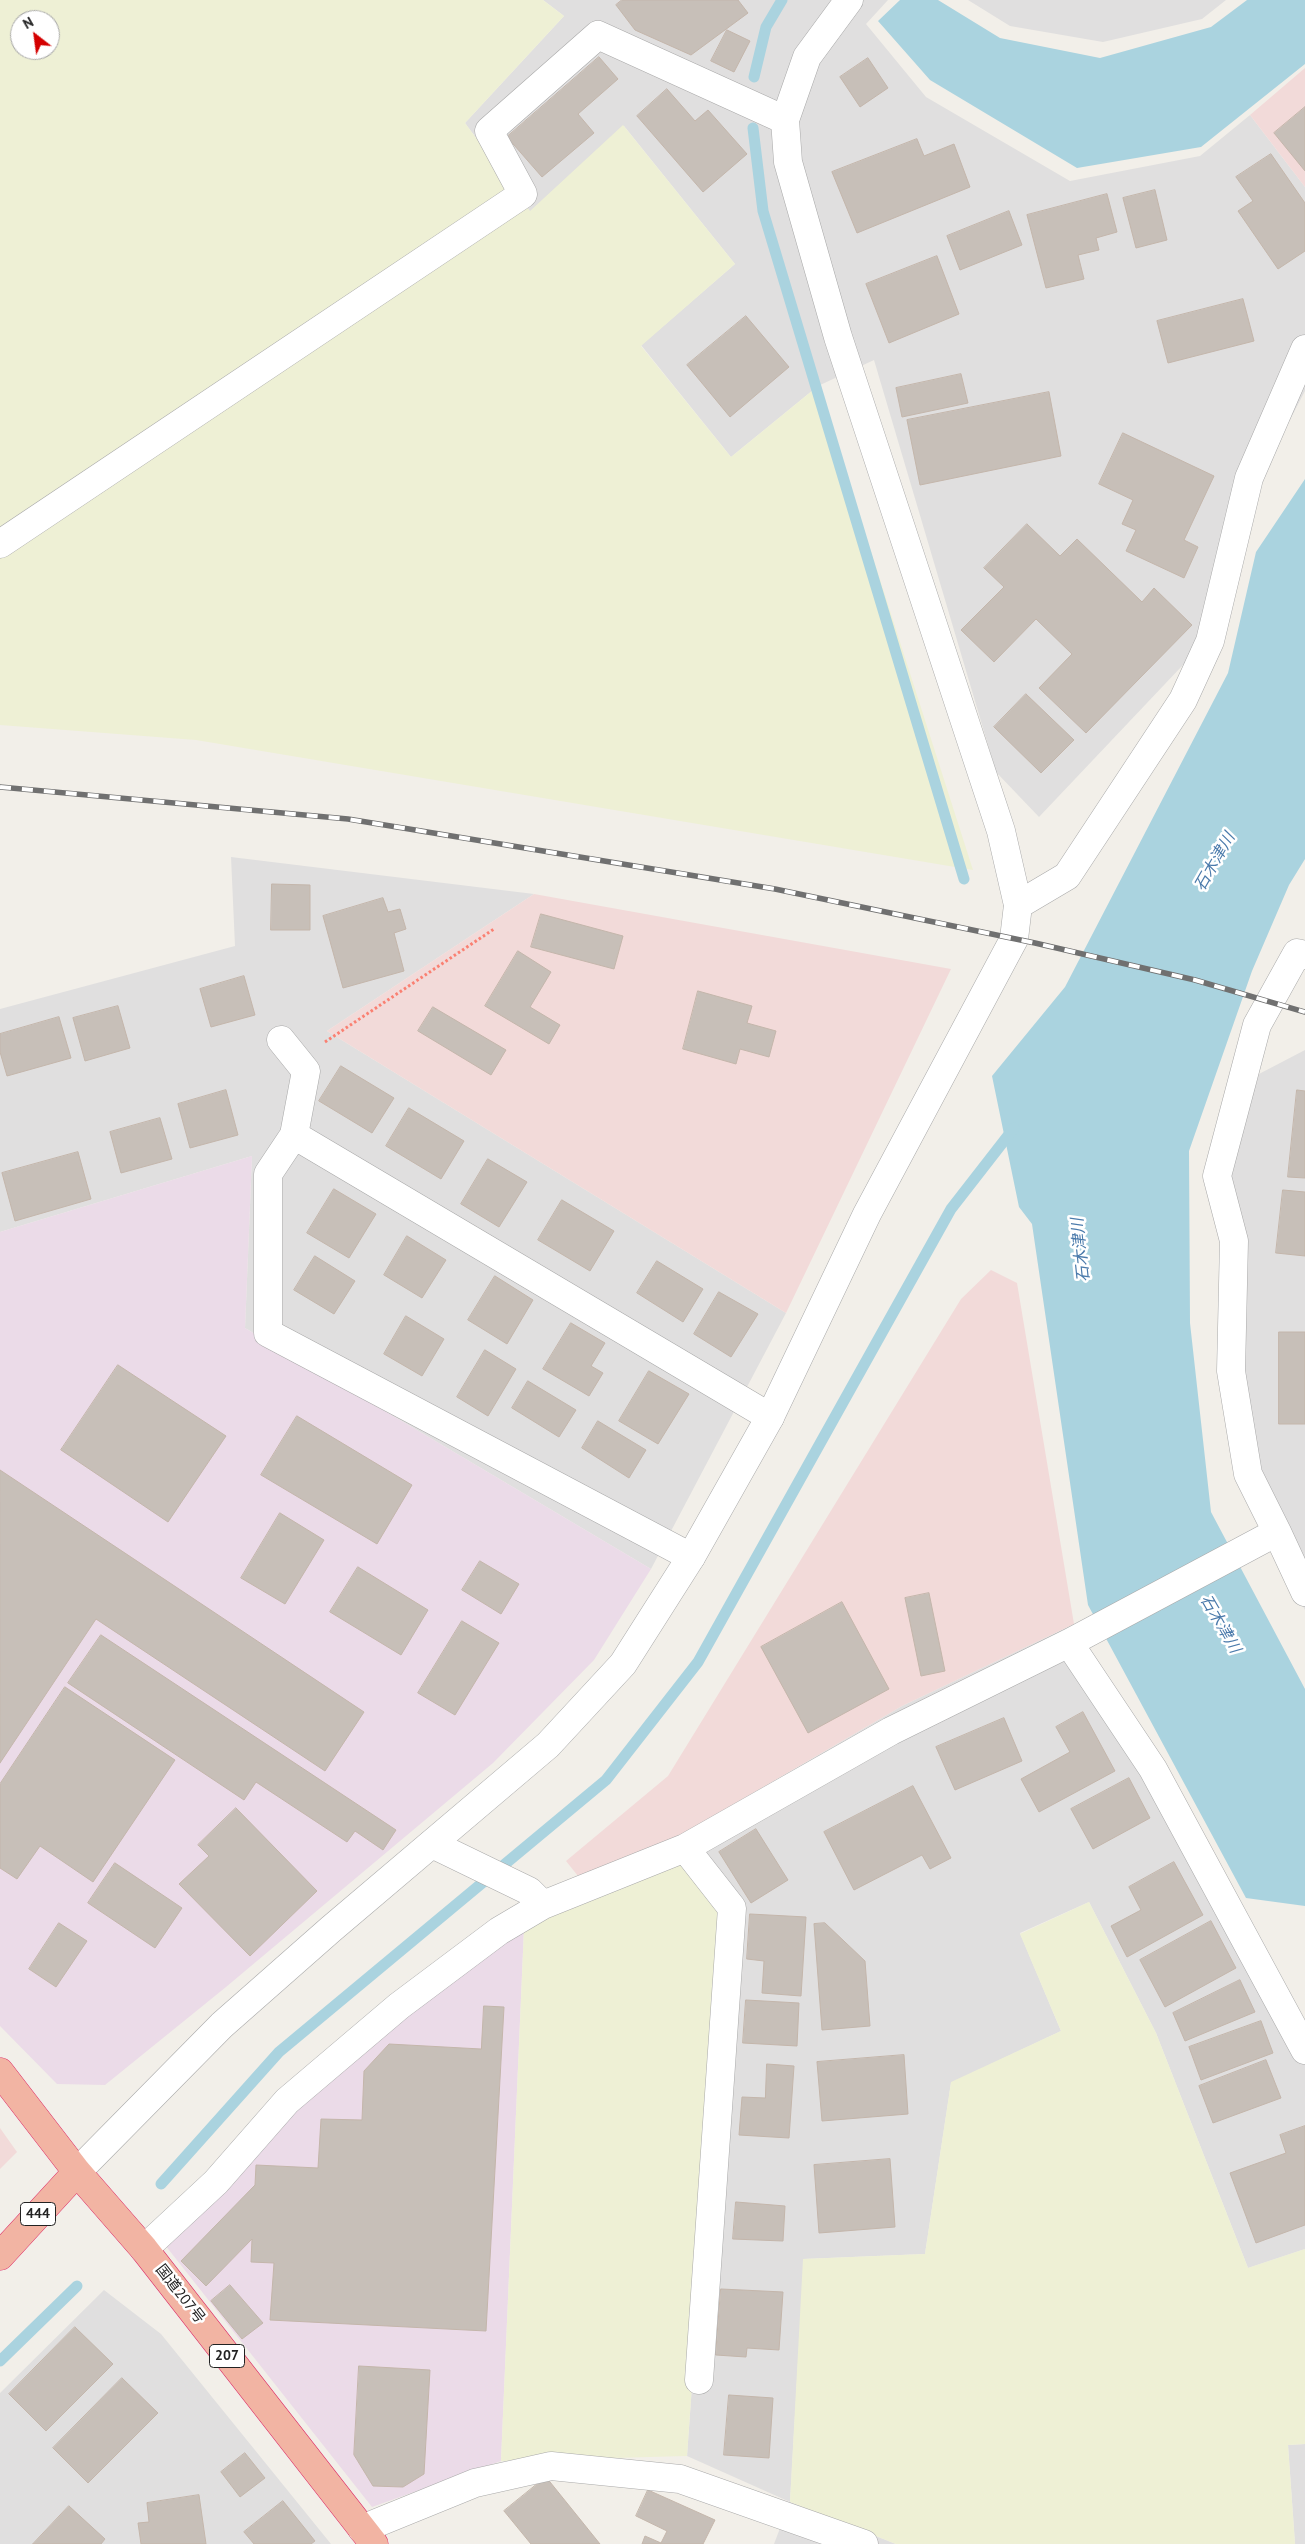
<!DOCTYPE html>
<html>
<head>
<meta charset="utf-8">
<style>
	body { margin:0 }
	#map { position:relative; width:1305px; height:2544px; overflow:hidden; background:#f2efe9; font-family:"PT Sans",sans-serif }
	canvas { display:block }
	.north { position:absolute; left:10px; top:10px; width:50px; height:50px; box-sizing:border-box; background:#fff; border:1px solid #a7a7a7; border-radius:50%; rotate:330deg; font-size:14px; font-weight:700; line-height:20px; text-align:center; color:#222 }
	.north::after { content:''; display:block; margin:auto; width:18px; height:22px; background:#d40000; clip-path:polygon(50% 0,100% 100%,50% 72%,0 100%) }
</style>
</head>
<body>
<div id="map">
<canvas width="1305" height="2544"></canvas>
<div class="north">N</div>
</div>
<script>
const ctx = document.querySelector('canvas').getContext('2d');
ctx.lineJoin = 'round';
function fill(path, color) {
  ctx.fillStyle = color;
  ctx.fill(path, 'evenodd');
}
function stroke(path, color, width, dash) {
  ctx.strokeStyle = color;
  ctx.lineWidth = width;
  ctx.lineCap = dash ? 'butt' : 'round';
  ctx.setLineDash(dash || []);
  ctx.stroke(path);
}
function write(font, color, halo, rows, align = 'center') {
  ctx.font = font + ' "PT Sans","Noto Sans JP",sans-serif';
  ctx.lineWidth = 5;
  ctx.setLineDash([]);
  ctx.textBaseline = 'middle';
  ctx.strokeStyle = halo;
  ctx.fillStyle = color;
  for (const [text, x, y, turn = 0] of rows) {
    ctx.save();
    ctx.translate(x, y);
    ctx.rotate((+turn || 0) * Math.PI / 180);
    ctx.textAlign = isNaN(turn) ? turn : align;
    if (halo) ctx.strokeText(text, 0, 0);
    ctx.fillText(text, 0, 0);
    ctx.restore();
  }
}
fill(new Path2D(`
	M543,0H888L866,24L926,97L1070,181L1200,156L1250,115L1305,187V391L1260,477L1200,647L1039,817L996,772L874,360L818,386L731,457L641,345L735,264L624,126L530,212L465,123L564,16Z
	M968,0H1226L1202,19L1103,42L1010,26Z
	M231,857L534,894L327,1031L786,1313L651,1569L245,1328L252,1156L0,1232V1009L235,946Z
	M1305,1050V1610L1237,1481L1217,1372L1228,1175L1259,1074Z
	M1074,1624L1166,1765L1305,2033V2249L1248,2268L1156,2033L1089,1902L1020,1933L1061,2031L951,2083L925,2254L804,2259L790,2502L896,2544H774L790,2502L687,2456L725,1917L669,1842L902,1706Z
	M104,2290L161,2334L331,2544H0V2393Z
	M1305,2444V2544H1295L1288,2445Z`), '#e0dfdf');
fill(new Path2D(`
	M1305,68V187L1250,115Z
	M534,894L951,969L786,1313L327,1031Z
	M991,1270L1017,1283L1074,1624L902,1706L669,1842L582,1881L566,1861L668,1776L961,1299Z
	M0,2128L17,2152L0,2169Z`), '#f2dad9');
fill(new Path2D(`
	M252,1156L245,1328L651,1569L594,1660L493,1763L226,1987L105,2085L57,2084L0,2026V1232Z
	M524,1929L501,2461L372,2507L165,2245L294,2105L412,2006Z`), '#ebdbe8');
fill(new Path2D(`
	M0,0H543L564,16L465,123L530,211L623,125L735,264L641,346L731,457L818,386L973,870L196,740L0,725ZM20,20H50V50H20Z
	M669,1842L725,1917L687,2456L501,2461L524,1929Z
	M1089,1902L1156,2033L1248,2268L1305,2249V2444L1288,2445L1295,2544H896L790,2502L803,2259L925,2254L951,2082L1061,2031L1020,1934Z`), '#eef0d5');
fill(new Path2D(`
	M900,0H938L1000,38L1100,58L1211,27L1247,0H1305V64L1201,147L1077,168L930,80L878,21Z
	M1305,479V859L1289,885L1252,971L1189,1151L1190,1323L1211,1512L1305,1689V1906L1246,1898L1088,1605L1032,1224L1019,1207L992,1076L1065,987L1228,673L1256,552Z`), '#aad3df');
stroke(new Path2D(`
	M754,77L766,27L782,0
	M753,128L763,211L964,879
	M161,2184L279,2052L606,1780L698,1662L951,1209L1014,1128
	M0,2361L77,2286`), '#aad3df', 11);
const building = new Path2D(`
	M622,0H738L748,13L691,55L635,30L616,5Z
	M727,30L750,41L734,72L711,61Z
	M599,57L618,79L578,114L594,133L542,177L507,137Z
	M868,58L888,88L860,107L840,77Z
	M667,89L695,121L708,110L747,154L703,192L637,116Z
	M1305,107V171L1274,133Z
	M917,139L924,156L954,144L970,187L857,233L832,172Z
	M1271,154L1305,203V251L1278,269L1238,211L1253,201L1236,177Z
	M1155,190L1167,240L1136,248L1123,198Z
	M1107,194L1117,232L1096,238L1099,250L1078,255L1084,279L1046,288L1027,215Z
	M1009,211L1022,245L960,270L947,236Z
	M937,256L959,314L889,343L866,284Z
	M1243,299L1254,341L1168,363L1157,321Z
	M746,316L789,367L730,417L687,365Z
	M961,374L968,403L902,417L896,388Z
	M1049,392L1061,456L920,485L907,420Z
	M1123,433L1214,476L1184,540L1198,547L1184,578L1126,551L1136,530L1122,524L1133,500L1099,484Z
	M1027,524L1060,556L1077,539L1142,602L1154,588L1192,625L1086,733L1039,688L1072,654L1036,619L994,662L961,630L1004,587L984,568Z
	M1026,694L1074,740L1041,773L994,727Z
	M272,884L310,885V930H271Z
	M383,898L388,912L400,909L406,929L394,933L404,971L343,988L323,916Z
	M541,914L623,936L614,969L531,947Z
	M518,951L551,972L530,1007L560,1025L549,1044L485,1006Z
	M244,976L255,1015L211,1027L200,989Z
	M698,991L752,1006L747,1023L776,1031L769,1057L740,1049L736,1064L683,1049Z
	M118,1006L130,1048L85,1061L73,1018Z
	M433,1007L506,1050L491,1075L418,1031Z
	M59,1017L71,1058L7,1076L0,1052V1034Z
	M341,1066L394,1098L372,1133L319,1101Z
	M226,1090L238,1135L190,1148L178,1104Z
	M1297,1090L1305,1091V1178L1288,1177Z
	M409,1108L464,1141L441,1179L386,1146Z
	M160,1118L172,1159L121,1173L110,1132Z
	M78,1152L91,1199L15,1221L2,1173Z
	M488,1159L527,1182L499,1227L461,1204Z
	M334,1189L376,1214L349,1258L307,1233Z
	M1283,1190L1305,1192V1256L1276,1253Z
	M562,1200L614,1231L590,1271L538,1240Z
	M407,1236L446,1260L422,1298L384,1275Z
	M315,1256L355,1281L334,1314L294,1290Z
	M657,1261L703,1289L683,1322L637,1293Z
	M495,1276L533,1300L507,1344L468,1320Z
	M719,1292L758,1314L731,1357L694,1334Z
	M406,1316L444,1339L422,1376L384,1354Z
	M571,1323L605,1343L591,1366L603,1373L589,1396L543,1369Z
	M1279,1332H1305V1424H1279Z
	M485,1350L516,1369L488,1416L457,1397Z
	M118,1365L226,1436L168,1522L61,1450Z
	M649,1371L689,1394L658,1444L619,1421Z
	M528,1381L576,1410L559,1437L512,1408Z
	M297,1416L412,1485L377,1544L261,1475Z
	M598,1421L646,1450L629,1478L582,1448Z
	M0,1470L364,1712L325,1771L96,1619L0,1763Z
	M280,1513L324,1540L285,1604L241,1578Z
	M480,1561L519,1584L501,1614L462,1590Z
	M358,1567L428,1610L401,1655L330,1612Z
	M929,1593L945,1671L921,1676L905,1598Z
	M842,1602L889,1689L808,1733L761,1647Z
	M462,1621L499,1643L455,1715L418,1693Z
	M101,1635L396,1830L383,1850L355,1831L347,1842L256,1782L244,1800L68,1683Z
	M65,1687L175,1760L93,1882L40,1846L17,1879L0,1868V1784Z
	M1083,1712L1115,1771L1039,1812L1021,1779L1070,1752L1056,1727Z
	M1004,1718L1022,1761L955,1790L936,1747Z
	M1129,1778L1150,1818L1093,1849L1071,1809Z
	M913,1786L951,1858L930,1869L922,1855L854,1890L824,1832Z
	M236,1808L317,1891L250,1956L179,1884L209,1856L198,1845Z
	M756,1829L788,1880L751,1903L719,1852Z
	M1174,1862L1203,1915L1127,1957L1111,1926L1141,1910L1129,1887Z
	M115,1863L182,1908L155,1948L88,1903Z
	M750,1914L806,1917L801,1996L762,1993L764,1961L747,1959Z
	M1211,1921L1236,1968L1165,2007L1140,1960Z
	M59,1923L87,1941L56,1987L29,1969Z
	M825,1923L865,1961L870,2026L822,2030L814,1924Z
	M1240,1980L1255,2012L1185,2041L1173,2013Z
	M746,2000L799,2003L797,2046L743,2043Z
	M484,2006L504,2007L486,2331L270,2320L274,2263L251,2262L252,2239L206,2286L181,2261L255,2185L256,2165L318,2168L321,2119L362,2120L364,2071L389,2044L481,2049Z
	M1261,2021L1273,2053L1201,2080L1189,2047Z
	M904,2055L908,2114L822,2121L817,2062Z
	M1266,2060L1281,2098L1213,2123L1199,2086Z
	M767,2064L794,2066L789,2138L739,2135L742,2097L765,2098Z
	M1305,2126V2225L1256,2243L1230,2173L1286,2153L1280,2135Z
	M890,2159L895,2227L819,2233L814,2165Z
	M736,2202L785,2206L783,2241L733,2239Z
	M230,2285L263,2323L242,2339L211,2301Z
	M721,2289L783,2292L779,2350L747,2348L746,2357L716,2355Z
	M75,2327L113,2364L46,2431L9,2394Z
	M359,2366L430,2370L424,2474L403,2487L373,2486L354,2455Z
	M122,2378L158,2413L88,2483L53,2448Z
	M729,2395L773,2398L769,2458L724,2455Z
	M245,2453L265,2478L240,2497L221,2472Z
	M546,2477L600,2544H531L504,2511Z
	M648,2490L715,2520L703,2544H642L645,2536L661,2543L667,2531L636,2516Z
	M199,2495L206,2544H141L138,2523L149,2522L147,2503Z
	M283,2501L315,2541L311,2544H254L244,2532Z
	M69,2506L105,2539L101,2544H33Z`);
fill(building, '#c7bfb8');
stroke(building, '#c4b6ab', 1);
const minor = new Path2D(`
	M0,544L523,194L489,131L598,35L785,120
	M1018,905L1067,876L1183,700L1210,641L1249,478L1305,349
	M281,1040L306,1071L294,1135L268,1174V1333L691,1557
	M294,1135L770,1417
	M1277,1532L1305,1592
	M1069,1643L1153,1769L1305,2050
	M432,1844L529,1891L543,1905
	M685,1848L732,1908L699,2380
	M144,2249L216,2182L287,2101L399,2006L499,1931L543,1905L685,1848L891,1731L1069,1643L1277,1532L1248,1474L1231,1371L1234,1241L1217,1176L1257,1025L1297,953L1305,955
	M362,2529L475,2483L551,2466L680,2479L864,2544`);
const tertiary = new Path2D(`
	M77,2172L222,2025L331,1929L548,1745L623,1664L691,1557L770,1417L867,1214L1014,939L1018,905L1001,831L838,337L788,162L785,120L807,57L849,0`);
const trunk = new Path2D(`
	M0,2072L77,2172L144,2249L374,2544
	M0,2256L77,2172`);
stroke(minor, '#a9a9a9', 29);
stroke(tertiary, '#a9a9a9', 29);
stroke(trunk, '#dc2a67', 29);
stroke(new Path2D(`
	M325,1042L494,929`), '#fa8072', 3, [2.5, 2.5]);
stroke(minor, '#fff', 28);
stroke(tertiary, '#fff', 28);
stroke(trunk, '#f2b4a3', 28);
const rail = new Path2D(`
	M0,787L348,819L775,889L1035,943L1195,980L1305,1012`);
stroke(rail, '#707070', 5.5);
stroke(rail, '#fff', 4, [11]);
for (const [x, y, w] of [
	[38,2214,35],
	[227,2356,35]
]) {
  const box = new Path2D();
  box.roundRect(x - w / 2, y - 11.5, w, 23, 4);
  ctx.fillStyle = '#fff';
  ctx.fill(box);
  stroke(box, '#222', 1);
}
write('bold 14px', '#222', null, [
	["444",38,2214],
	["207",227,2356]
]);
write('15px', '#222', '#fff', [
	["国道207号",180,2294,52]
]);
write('italic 16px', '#4a7aab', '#fff', [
	["石木津川",1215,862,-60],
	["石木津川",1081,1250,-96],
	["石木津川",1220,1624,60]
]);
</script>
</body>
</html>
